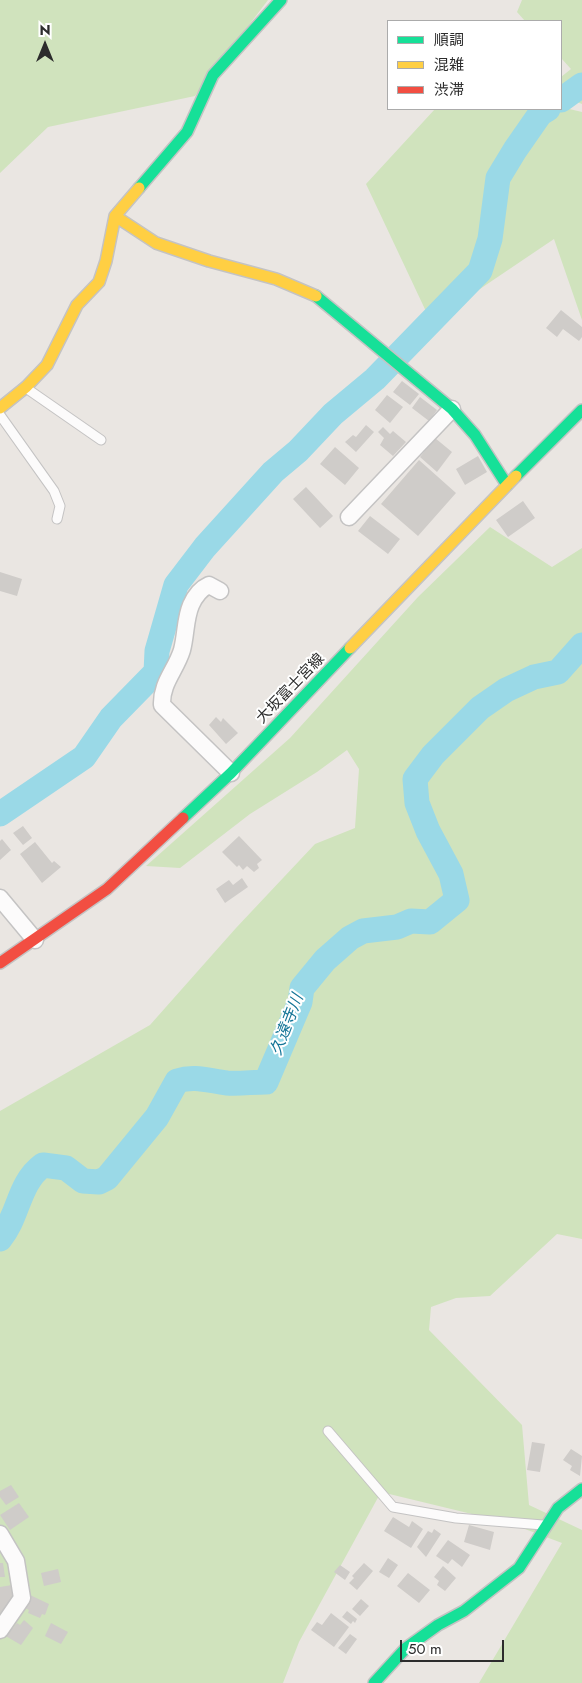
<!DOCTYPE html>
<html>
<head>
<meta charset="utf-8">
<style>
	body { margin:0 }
	#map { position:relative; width:582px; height:1683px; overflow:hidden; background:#eae6e2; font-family:Jost,"Noto Sans JP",sans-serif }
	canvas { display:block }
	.legend { position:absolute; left:387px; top:20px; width:175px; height:90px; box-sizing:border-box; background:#fff; border:1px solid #ababab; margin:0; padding:6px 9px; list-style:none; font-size:15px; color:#2c2c2c }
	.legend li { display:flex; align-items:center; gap:10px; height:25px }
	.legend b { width:25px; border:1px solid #ababab }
	.north { position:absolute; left:20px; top:20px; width:50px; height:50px; -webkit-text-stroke:4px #fff; paint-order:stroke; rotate:0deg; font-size:14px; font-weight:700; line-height:20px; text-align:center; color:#2c2c2c }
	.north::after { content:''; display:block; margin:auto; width:18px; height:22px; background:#2c2c2c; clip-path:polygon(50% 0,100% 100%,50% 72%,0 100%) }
	.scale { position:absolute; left:400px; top:1640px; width:104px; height:22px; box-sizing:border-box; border:2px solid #2c2c2c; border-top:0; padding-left:6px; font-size:15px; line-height:18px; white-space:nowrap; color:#2c2c2c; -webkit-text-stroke:4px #fff; paint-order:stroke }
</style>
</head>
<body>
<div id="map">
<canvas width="582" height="1683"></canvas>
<ul class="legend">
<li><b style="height:6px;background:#16e098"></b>順調</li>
<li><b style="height:6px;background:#ffcf43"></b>混雑</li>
<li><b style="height:6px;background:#f24e42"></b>渋滞</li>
</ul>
<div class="north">N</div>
<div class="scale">50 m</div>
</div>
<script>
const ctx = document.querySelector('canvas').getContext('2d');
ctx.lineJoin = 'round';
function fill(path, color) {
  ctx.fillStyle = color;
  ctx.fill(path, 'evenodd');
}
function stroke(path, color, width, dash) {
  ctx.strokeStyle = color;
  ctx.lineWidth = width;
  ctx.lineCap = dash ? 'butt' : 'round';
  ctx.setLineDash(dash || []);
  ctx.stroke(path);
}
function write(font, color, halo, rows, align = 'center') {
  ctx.font = font + ' Jost,"Noto Sans JP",sans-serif';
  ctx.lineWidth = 4;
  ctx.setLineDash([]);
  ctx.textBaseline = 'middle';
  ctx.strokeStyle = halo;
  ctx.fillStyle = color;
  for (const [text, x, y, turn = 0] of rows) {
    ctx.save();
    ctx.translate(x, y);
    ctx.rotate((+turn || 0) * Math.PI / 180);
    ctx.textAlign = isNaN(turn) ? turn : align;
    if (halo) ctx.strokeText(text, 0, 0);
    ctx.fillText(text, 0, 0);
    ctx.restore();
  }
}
fill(new Path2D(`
	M0,0H268L195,96L48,127L0,173Z
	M522,0H582V104L561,96V77L571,69L561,58V21H525L517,12Z
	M561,107L582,112V320L554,239L431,322L366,184L435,109H561Z
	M490,527L552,567L582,548V1239L557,1234L490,1296L456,1298L431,1307L429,1330L522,1425L529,1505L582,1530V1683H479L562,1543L509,1523L381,1492L299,1642L283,1683H0V1111L150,1025L236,928L315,844L355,828L359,769L347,750L317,772L250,814L180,868L146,866L290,738L418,597Z`), '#d0e3bd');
stroke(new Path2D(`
	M561,100L582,85
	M0,814L84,757L111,718L156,672L157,651L176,585L205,547L273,472L298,451L333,414L375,379L480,271L490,239L498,178L515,150L540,114L548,109
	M0,1239C19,1216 18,1183 43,1165L66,1168L83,1181L99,1182L107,1178L157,1117L177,1081C195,1075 209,1081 227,1083C239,1084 253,1082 266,1082L300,1002L302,988L325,960L350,938L363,931L397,927L411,921L430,922L457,900L451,874L428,831L417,803L415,779L433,755L480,708L506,690L534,677L558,672L582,645`), '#9ad9e7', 25);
fill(new Path2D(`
	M561,310L582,327V337L579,341L563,329L557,337L546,328Z
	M402,381L419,394L410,405L393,392Z
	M387,395L403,407L390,423L375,410Z
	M420,397L437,410L429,421L412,408Z
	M366,425L374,432L356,452L345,442L353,435L356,437Z
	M383,427L390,434L393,431L406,442L393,456L380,445L384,438L378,432Z
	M435,438L452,452L437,472L420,457Z
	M335,447L359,468L345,485L320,464Z
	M478,456L487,472L465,485L456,469Z
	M419,460L456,493L418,536L381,504Z
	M306,487L333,516L320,528L293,499Z
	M523,501L535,518L508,537L496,520Z
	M370,516L400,539L388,554L358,531Z
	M0,572L22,579L17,596L0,591Z
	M216,717L221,722L223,718L238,733L226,744L209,725Z
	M23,826L32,838L23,845L13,833Z
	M239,836L262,860L257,864L259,868L254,872L247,866L243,870L239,865L237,867L222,852Z
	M2,839L11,850L0,860V841Z
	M35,842L52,863L54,861L61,867L42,883L20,854Z
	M242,878L248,887L225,903L216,889L229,880L233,885Z
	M532,1442L545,1444L540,1472L527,1470Z
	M571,1449L582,1456L580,1476L570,1470L572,1466L563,1460Z
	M11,1485L19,1497L6,1505L0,1497V1491Z
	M19,1503L29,1517L10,1530L0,1515Z
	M393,1517L409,1527L412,1521L423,1529L411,1548L384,1531Z
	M469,1525L494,1532L490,1550L464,1542Z
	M434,1529L441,1534L426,1557L417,1547L428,1531L432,1533Z
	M448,1540L470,1555L462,1567L452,1559L448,1564L436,1556Z
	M388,1558L398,1565L389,1578L379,1572Z
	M0,1563H3L5,1577H0Z
	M364,1563L373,1571L357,1590L349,1583L354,1578L352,1576Z
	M340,1565L350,1572L345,1580L334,1572Z
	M443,1566L456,1578L445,1591L437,1585L439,1581L434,1577Z
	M58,1569L61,1582L44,1586L41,1573Z
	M408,1573L430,1590L419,1603L397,1586Z
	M12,1585L14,1601H9L10,1608L5,1612L0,1613V1587Z
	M30,1595L49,1604L45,1615L42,1614L40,1618L28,1613L29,1610L25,1608Z
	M361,1599L369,1606L360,1616L352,1609Z
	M347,1611L357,1619L355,1623L353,1621L351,1624L342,1617Z
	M331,1613L349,1627L334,1647L311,1630L317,1622L322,1625Z
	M24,1620L33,1628L21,1645L4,1635L10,1626L13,1628L17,1623L20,1625Z
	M51,1623L68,1632L61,1644L45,1636Z
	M350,1634L357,1639L346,1654L338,1648Z`), '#cfccc9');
const lane = new Path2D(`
	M26,388L101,440
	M0,415L54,491L60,506L57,519
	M328,1431L393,1507L456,1518L543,1525`);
const street = new Path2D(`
	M349,517L452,409
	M220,591L209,585C200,589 195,596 191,605C185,619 186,635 182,650C176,670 161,683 162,705L231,773
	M0,898L35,940
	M0,1534L16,1561L22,1598L0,1630`);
const fast = new Path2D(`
	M139,188L187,132L213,75L281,0
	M316,296L452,409L475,435L507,485
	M516,476L582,410
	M183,818L231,773L350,648
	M374,1683L406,1648L438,1625L464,1611L519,1568L558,1508L582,1489`);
const slow = new Path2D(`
	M115,216L156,243L209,261L276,279L316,296
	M0,408L26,387L47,365L77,305L99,282L106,261L115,216L139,188
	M350,648L516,476`);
const jam = new Path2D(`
	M0,963L107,889L183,818`);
stroke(lane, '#c4c3c3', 11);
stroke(street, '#c4c3c3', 19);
stroke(fast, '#c4c3c3', 14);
stroke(slow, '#c4c3c3', 14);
stroke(jam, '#c4c3c3', 14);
stroke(lane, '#fcfbfb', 9);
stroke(street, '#fcfbfb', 16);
stroke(fast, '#16e098', 11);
stroke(slow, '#ffcf43', 11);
stroke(jam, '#f24e42', 11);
write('15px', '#2c2c2c', '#fff', [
	["大坂富士宮線",291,689,-46]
]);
write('italic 16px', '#157597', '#fff', [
	["久遠寺川",288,1025,-69]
]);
</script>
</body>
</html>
